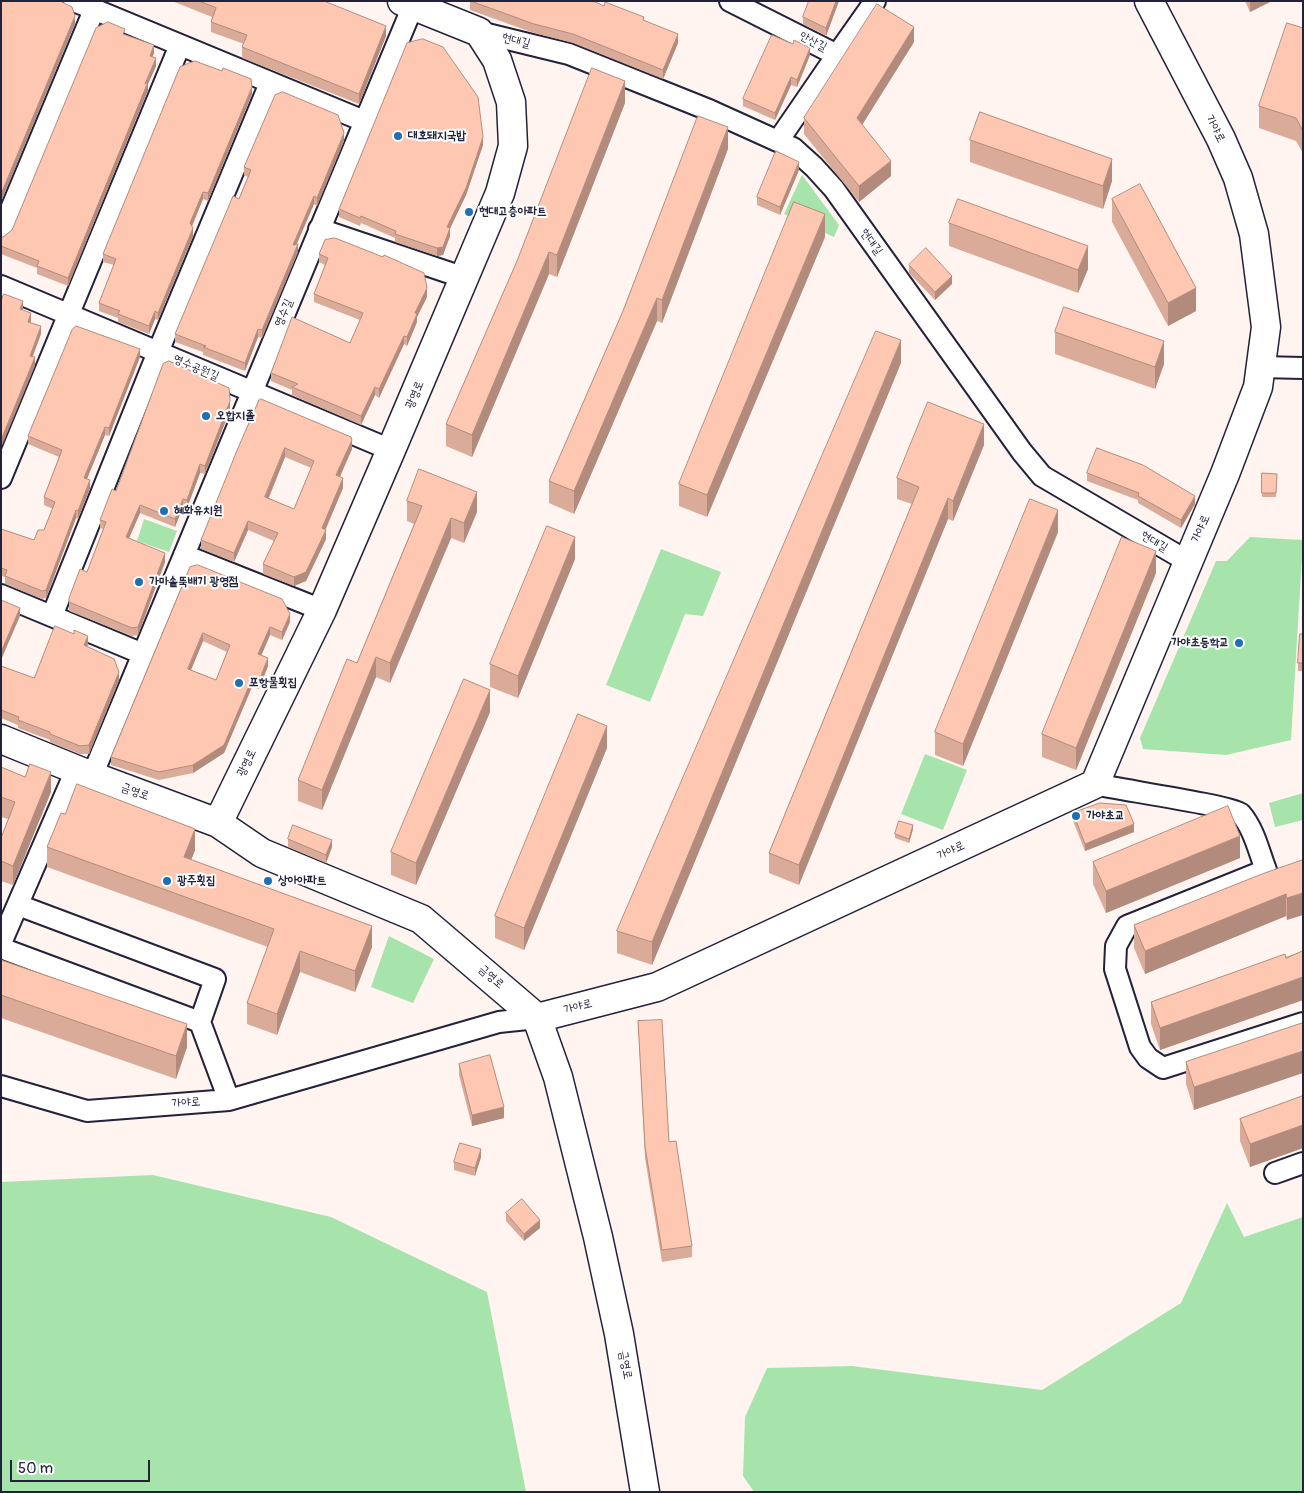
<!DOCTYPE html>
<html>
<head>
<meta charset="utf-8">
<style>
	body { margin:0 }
	#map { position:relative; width:1304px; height:1493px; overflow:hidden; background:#fff4f0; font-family:Pangolin,sans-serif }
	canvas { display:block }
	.frame { position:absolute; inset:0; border:2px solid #22223b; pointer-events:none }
	.scale { position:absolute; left:10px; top:1460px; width:140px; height:22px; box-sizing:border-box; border:2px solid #22223b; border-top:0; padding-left:6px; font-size:15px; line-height:18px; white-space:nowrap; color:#22223b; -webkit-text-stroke:4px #fff; paint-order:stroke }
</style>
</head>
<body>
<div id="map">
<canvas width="1304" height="1493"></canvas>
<div class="frame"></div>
<div class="scale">50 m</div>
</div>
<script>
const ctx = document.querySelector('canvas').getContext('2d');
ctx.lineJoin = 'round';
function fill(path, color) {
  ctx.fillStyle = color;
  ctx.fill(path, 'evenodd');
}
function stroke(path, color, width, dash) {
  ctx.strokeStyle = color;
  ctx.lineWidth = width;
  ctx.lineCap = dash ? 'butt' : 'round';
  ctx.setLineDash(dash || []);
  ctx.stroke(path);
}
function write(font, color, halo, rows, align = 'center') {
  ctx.font = font + ' Pangolin,"Poor Story",sans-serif';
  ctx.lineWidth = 4;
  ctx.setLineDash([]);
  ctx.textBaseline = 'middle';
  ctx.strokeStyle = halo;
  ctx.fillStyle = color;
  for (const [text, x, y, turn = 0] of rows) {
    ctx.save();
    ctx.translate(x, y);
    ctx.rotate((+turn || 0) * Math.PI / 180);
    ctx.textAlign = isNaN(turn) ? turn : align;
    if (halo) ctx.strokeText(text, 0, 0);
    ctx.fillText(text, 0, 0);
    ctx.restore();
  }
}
fill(new Path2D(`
	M802,175L839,225L834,237L784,214Z
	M144,519L177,531L169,552L137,541Z
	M1250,537L1303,540L1291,740L1226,755L1143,749L1140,738L1216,561H1227Z
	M661,549L721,572L703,616L685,614L650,702L606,685Z
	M925,754L967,770L943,830L901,814Z
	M1303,793V820L1275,827L1269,803Z
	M389,936L434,959L413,1003L371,987Z
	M153,1175L331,1217L487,1292L526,1492H1V1182Z
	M1227,1203L1244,1237L1303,1217V1492H754L743,1476L745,1417L767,1368L852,1366L1042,1390L1181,1303Z`), '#a6e4ac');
const street = new Path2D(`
	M74,1L364,121
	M730,1L837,55L875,1
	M479,32L569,54L709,110L793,148L814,167L834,189L1022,452L1042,476L1187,561
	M778,141L837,55
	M319,229L465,278
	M1,233L94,10
	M1,286L391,450
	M1260,367L1303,368
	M1,478L180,45
	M184,555L322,610
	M1,595L143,654
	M52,616L158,352L270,83
	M92,776L415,1
	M1095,784C1115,789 1233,806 1241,814C1254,829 1259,852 1266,870L1127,926L1116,946L1115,969L1140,1047L1148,1058L1163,1068L1303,1023
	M18,905L215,979L200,1022
	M1,943L76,770
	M1,948L200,1022L229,1100
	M1,1086L87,1111L229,1100L499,1022L537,1018
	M1275,1173L1303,1163`);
const secondary = new Path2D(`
	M1,739L92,776L218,823L262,853L421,919L537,1018L558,1077L598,1237L619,1334L645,1492
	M218,823L322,610L391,450L500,193L513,146L511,102L497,60L479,32L402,1
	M537,1018L657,987L1095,784L1225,474L1258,387L1266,327L1254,234L1238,178L1221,139L1149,1`);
stroke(street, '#22223b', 24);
stroke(secondary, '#22223b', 31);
stroke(street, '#fff', 20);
stroke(secondary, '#fff', 28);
fill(new Path2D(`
	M172,1H324L386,36L359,104L242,58V47L244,44L211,32V22L212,17Z
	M470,1L644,21L678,43L663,79L573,43L534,33L470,10Z
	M839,1L826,36L803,24V17Z
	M1245,1H1272L1250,12Z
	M1303,28V153L1296,141L1259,128V106Z
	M125,35L154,53L152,57L156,66L148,84V90L68,286L37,274V268L1,254V236L3,237L12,230Z
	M914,42L862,125L891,176L859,202L804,134V118Z
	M810,55L797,87L791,85L775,120L743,106V99Z
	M252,94L208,201L203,199L192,226L193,236L158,320L155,319L149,334L118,322V318L99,311V303L114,265L103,262V254Z
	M625,103L557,277L549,274L472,457L446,446V424Z
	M970,140L1112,181L1103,209L970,162Z
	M344,141L317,206L314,204L297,244L298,252L262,338L258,337L245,371L203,355V352L175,342V334L239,199L248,177L244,175V167Z
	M483,145L466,195L450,228V236L443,255L437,256L395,242V238L361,223L360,226L339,217V209Z
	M728,149L662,323L657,321L574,514L549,503V481Z
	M799,170L780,215L757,205V197Z
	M1112,199L1196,311L1168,326L1112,222Z
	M949,223L1088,269L1078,293L949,246Z
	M825,237L707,517L679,506V484Z
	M319,254L427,297L417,317V322L407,346L404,344L379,398L375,395L361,425L292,395V390L271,381V373L350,343L360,320L314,302V294L325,265L319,262Z
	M909,265L952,284L935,300L909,273Z
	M1055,332L1164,364L1155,389L1055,354Z
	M140,357L109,436L105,435L87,479L90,488L78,519L76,518L46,598L42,599L5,584V577L1,576V529L34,540L44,530L53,509L44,505V497L59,457L28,444V436Z
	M901,363L652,965L617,953V931Z
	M259,400L352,449L340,477L343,488L326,529V539L306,581L294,586L263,574V564L274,541L248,530L234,562L201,549V540ZM285,457L311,468L294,509L269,498Z
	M230,410L205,474L200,473L187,508L183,507L175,527L140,513L129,538L165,562L138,635L132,636L69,611V598L87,572L103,529L100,528V520L116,491Z
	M984,445L953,521L948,519L799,885L769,873V853L912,504L897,499V478Z
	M1087,473L1195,504L1181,528L1138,503V500L1087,481Z
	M1262,473L1277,474L1276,497H1262Z
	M407,501L477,512L464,543L451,538L390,683L376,677L322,810L298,801V780L357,663L414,524L407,521Z
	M1058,532L963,766L935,755V732Z
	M575,559L518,698L490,687V664Z
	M190,567L290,622L282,640L270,635L261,656L268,666L259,689L252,687L224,753L193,773L159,780L111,765V757ZM203,641L227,652L216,680L191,670Z
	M1156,573L1076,770L1042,757V734Z
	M74,630L88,644L87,647L119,680L89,754H80L50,742V740L18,728V725L1,718V666L34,678L74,633Z
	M1303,634V671H1298V663Z
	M490,712L416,885L391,875V852Z
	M607,748L524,950L495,938V916Z
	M1,767L51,792L13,885L1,881V838L8,819L1,817Z
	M1073,813L1134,832L1085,851L1073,821Z
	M913,829L909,843L895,838V834Z
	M288,839L332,847L326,863L288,847Z
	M47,847L195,850L191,860L372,947L355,992L300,972L277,1035L247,1024V1003L268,947L47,867Z
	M1240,858L1106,913L1093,884V862Z
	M1303,860L1287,920L1286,916L1145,974L1134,948V925Z
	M1303,951V1000L1160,1050L1151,1024V1002Z
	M1,960L187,1047L176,1079L1,1018Z
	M638,1021L669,1142L692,1246V1257L662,1262L645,1158Z
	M1303,1023L1194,1110L1186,1084V1062Z
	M459,1064L504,1118L472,1126L459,1075Z
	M1303,1096V1148L1250,1167L1240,1141V1119Z
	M481,1157L475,1176L454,1170V1162Z
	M506,1213L540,1228L524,1241L506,1221Z`), '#daab99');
fill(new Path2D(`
	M836,1H839L826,36V28Z
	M1250,1H1272L1250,12Z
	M75,16V24L1,202V194Z
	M386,26V36L359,104V94Z
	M914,27V42L857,133V118Z
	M678,34V43L663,79V70Z
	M154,45V53L150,64V56Z
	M810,48V55L797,87V80Z
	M156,58V66L148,84V90L68,286V278Z
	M791,77V85L775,120V113Z
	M625,81V103L557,277V255Z
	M252,87V94L208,201V193Z
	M728,127V149L662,323V300Z
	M344,133V141L317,206V198Z
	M483,137V145L466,195L447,235V227Z
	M1112,159V181L1103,209V186Z
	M891,161V176L859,202V186Z
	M799,162V170L780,215V207Z
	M203,192V199L190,231V223Z
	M314,196V204L293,252V245Z
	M825,214V237L707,517V495Z
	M193,228V236L158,320V313Z
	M450,228V236L443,255L437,256V248Z
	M298,244V252L262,338V330Z
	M1088,246V269L1078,293V270Z
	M549,252V274L472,457V435Z
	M952,276V284L935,300V292Z
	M427,288V297L417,317V322L407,346V337L415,313Z
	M1196,288V311L1168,326V303Z
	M657,298V321L574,514V491Z
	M23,301V309L20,317V309Z
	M155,311V319L149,334V326Z
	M31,313V321L28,330V322Z
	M41,326V334L30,364V356Z
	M258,329V337L245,371V363Z
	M404,336V344L379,398V389Z
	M901,340V363L652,965V942Z
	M1164,341V364L1155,389V367Z
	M140,349V357L109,436V428Z
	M35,357V366L1,448V440Z
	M375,387V395L361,425V416Z
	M230,401V410L205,474V466Z
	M984,424V445L953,521V501Z
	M105,427V435L84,486V478Z
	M352,440V449L336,485V475Z
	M285,448V457L265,506V497Z
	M200,464V473L187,508V500Z
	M343,478V488L322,537V528Z
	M90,480V488L78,519V511Z
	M477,492V512L464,543V523Z
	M1195,496V504L1181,528V520Z
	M948,498V519L799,885V865Z
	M183,499V507L175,527V519Z
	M140,505V513L126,545V537Z
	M76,510V518L46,598V590Z
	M1058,510V532L963,766V744Z
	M451,518V538L390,683V663Z
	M248,521V530L234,562V553Z
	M326,530V539L306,581L294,586V577Z
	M575,537V559L518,698V676Z
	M1156,551V573L1076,770V748Z
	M165,553V562L138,635V627Z
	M20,608V616L1,660V652Z
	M290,614V622L282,640V632Z
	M270,627V635L258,663V654Z
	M203,633V641L188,677V669Z
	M88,636V644L84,654V645Z
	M376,657V677L322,810V790Z
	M268,658V666L259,689V681Z
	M119,672V680L89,754V745Z
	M252,679V687L224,753L193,773V765Z
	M490,690V712L416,885V863Z
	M607,726V748L524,950V928Z
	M51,772V792L13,885V866Z
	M1134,824V832L1085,851V844Z
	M913,825V829L909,843V839Z
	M195,829V850L184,878V857Z
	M1240,836V858L1106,913V891Z
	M332,840V847L326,863V855Z
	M1303,893V915L1287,920V898Z
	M1286,894V916L1145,974V951Z
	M372,926V947L355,992V971Z
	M300,951V972L277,1035V1014Z
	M1303,977V1000L1160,1050V1028Z
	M187,1024V1047L176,1079V1056Z
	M1303,1051V1073L1194,1110V1087Z
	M504,1107V1118L472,1126V1115Z
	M1303,1125V1148L1250,1167V1144Z
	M481,1149V1157L475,1176V1168Z
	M540,1220V1228L524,1241V1234Z`), '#b28b7d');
const building = new Path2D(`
	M1,1H60L72,7L75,16L1,194Z
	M199,1H324L386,26L359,94L242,47L247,35L211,22L216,8Z
	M471,1H593L604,6L605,2L644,17L643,20L678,34L663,70L573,34L534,24Z
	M809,1H836L826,28L803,17Z
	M877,4L914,27L857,118L891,161L859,186L804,118Z
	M108,22L125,29L123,34L154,45L150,56L156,58L145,84L148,82L68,278L37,266L39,261L1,246V236L3,237L12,230L96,28Z
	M1287,23L1303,28V131L1296,118L1259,106Z
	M772,35L793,44L794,40L810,48L797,80L791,77L775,113L743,99Z
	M423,39L443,47L478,97L483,137L466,188L447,227L450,228L443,247L437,248L395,234L396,231L361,216L360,218L339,209L407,43Z
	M195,61L222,71L223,68L251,79L252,87L208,193L203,192L190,223L193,228L158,313L155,311L149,326L118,314L120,311L99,303L116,259L103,254L180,67Z
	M592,68L625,81L557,255L549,252L472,435L446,424L517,261Z
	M283,92L338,115L344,133L317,198L314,196L293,245L298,244L262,330L258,329L245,363L203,347L206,346L175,334L233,196L239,199L251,170L244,167L275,95Z
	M980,112L1112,159L1103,186L970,140Z
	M698,116L728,127L662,300L657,298L574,491L549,481L623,311Z
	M776,151L799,162L780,207L757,197Z
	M1140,184L1196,288L1168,303L1112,199Z
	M958,199L1088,246L1078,270L949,223Z
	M794,202L825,214L707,495L679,484Z
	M335,238L383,257L384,255L424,273L427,288L415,313L417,314L407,337L404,336L379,389L375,387L361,416L292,387L298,384L271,373L292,317L350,343L363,313L314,294L328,258L319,254L325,240Z
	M926,248L952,276L935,292L909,265Z
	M4,294L23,301L20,309L31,313L28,322L41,326L30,356L35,357L1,440V301Z
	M1064,307L1164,341L1155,367L1055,332Z
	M76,326L140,349L109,428L105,427L84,478L90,480L78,511L76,510L46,590L42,591L5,576L7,570L1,568V529L34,540L38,530H44L55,502L44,497L62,450L28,436L72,330Z
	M876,331L901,340L652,942L617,931Z
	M169,361L229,388L230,401L205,466L200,464L187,500L183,499L175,519L140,505L126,537L165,553L138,627L132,628L69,602V598L80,569L87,572L106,522L100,520L112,489L116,491L163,364Z
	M261,399L351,437L352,440L336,475L343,478L322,528L326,530L306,572L294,577L263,564L278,533L248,521L234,553L201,540L238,448L259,400ZM285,448L314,461L294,509L265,497Z
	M928,402L984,424L953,501L948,498L799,865L769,853L919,487L897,478Z
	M1097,448L1143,465L1195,496L1181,520L1138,496L1139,493L1087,473Z
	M419,469L477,492L464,523L451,518L390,663L376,657L322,790L298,780L347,659L357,663L422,506L407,501Z
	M1262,473L1277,474L1276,493H1262Z
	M1030,499L1058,510L963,744L935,732Z
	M547,526L575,537L518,676L490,664Z
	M1122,537L1156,551L1076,748L1042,734Z
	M198,565L282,599L290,614L282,632L270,627L258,654L268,658L259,681L252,679L224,745L193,765L159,772L111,757L190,567ZM203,633L230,645L216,680L188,669Z
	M1,600L20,608L1,652Z
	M55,626L74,634V630L88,636L84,645L114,659L119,672L89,745L80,746L50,734V732L18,720L19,717L1,710V666L34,678Z
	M1300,634H1303V663H1298Z
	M464,679L490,690L416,863L391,852Z
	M578,714L607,726L524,928L495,916Z
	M30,764L51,772L13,866L1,861V838L15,802L1,797V767L25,777Z
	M77,784L195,829L184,857L372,926L355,971L300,951L277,1014L247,1003L274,929L47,847L61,813L65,814Z
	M1100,803L1126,805L1134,824L1085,844L1073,813Z
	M1228,806L1240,836L1106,891L1093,862Z
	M899,821L913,825L909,839L895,834Z
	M293,825L332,840L326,855L288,839Z
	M1303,860V893L1287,898L1286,894L1145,951L1134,925L1262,874Z
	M1303,951V977L1160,1028L1151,1002L1285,954L1286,958Z
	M1,960L187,1024L176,1056L1,995Z
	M662,1020L669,1142L676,1141L692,1246L662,1250L645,1147L638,1021Z
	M1303,1023V1051L1194,1087L1186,1062Z
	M490,1055L504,1107L472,1115L459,1064Z
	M1303,1096V1125L1250,1144L1240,1119Z
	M460,1143L481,1149L475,1168L454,1162Z
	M522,1199L540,1220L524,1234L506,1213Z`);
fill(building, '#fec7b2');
stroke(building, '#b28b7d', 1);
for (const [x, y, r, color] of [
	[398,136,5,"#1f6fb2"],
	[469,212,5,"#1f6fb2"],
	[206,416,5,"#1f6fb2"],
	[164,511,5,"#1f6fb2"],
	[139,582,5,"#1f6fb2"],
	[1239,643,5,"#1f6fb2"],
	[239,683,5,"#1f6fb2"],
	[1076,816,5,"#1f6fb2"],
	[167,881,5,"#1f6fb2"],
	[268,881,5,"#1f6fb2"]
]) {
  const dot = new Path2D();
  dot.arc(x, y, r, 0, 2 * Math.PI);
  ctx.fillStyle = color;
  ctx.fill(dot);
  stroke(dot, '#fff', 2);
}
write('12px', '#22223b', '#fff', [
	["현대길",516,41,14],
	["안산길",813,42,27],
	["가야로",1215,129,63],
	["현대길",871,242,54],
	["영수길",284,313,-67],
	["영수공원길",196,368,23],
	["광영로",415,395,-67],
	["가야로",1201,529,-66],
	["현대길",1154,542,30],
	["광영로",247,763,-64],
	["금영로",135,792,20],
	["가야로",951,851,-25],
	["금영로",491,977,41],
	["가야로",578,1007,-14],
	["가야로",186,1103,-4],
	["금영로",625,1365,80]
]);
write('bold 12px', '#22223b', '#fff', [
	["대호돼지국밥",408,136],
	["현대고층아파트",479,212],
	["오합지졸",216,416],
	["혜화유치원",174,511],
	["가마솥뚝배기 광영점",149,582],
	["가야초등학교",1229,643,"right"],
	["포항물횟집",249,683],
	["가야초교",1086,816],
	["광주횟집",177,881],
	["상아아파트",278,881]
], 'left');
</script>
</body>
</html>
